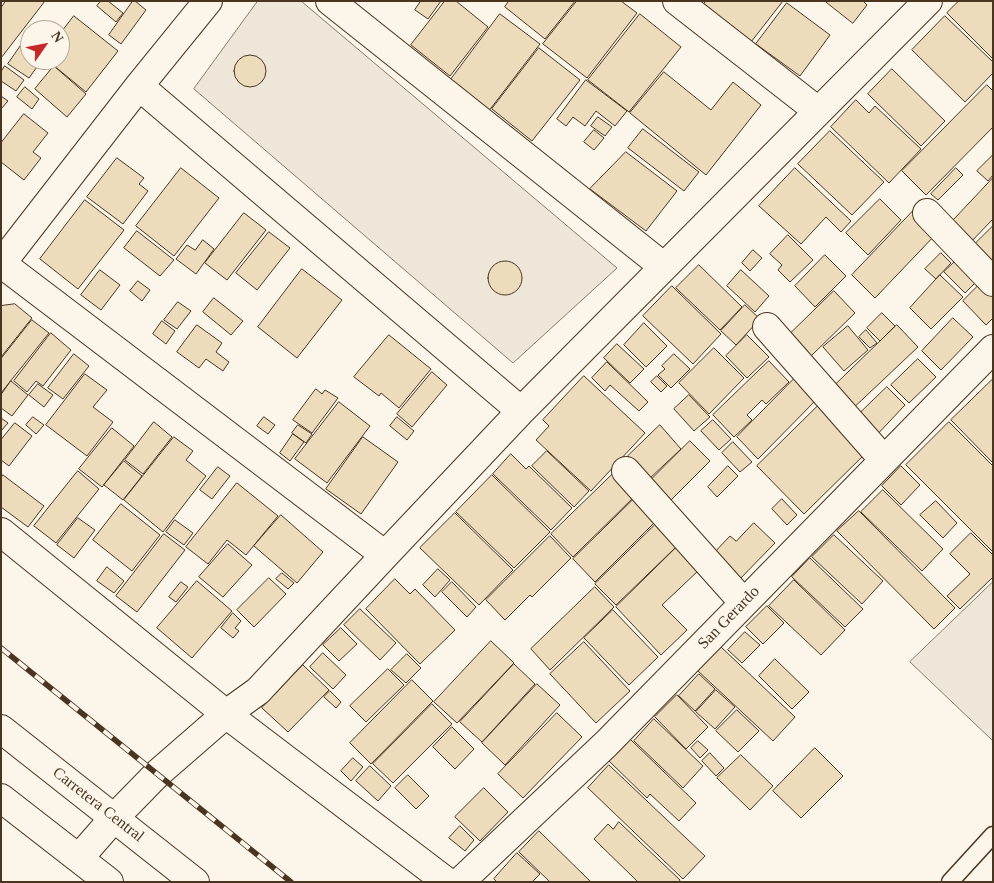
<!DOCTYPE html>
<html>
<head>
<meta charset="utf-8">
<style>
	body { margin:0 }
	#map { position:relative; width:994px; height:883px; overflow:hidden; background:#fbf6e9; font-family:Georgia,serif }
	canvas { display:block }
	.frame { position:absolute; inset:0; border:2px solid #4a3520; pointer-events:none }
	.north { position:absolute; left:20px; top:20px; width:50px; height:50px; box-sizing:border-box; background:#fbf6e9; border:1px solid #b4a999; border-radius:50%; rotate:57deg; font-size:14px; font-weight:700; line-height:20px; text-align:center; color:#4a3520 }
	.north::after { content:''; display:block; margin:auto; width:18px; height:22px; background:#c62828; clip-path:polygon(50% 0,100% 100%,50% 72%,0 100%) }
</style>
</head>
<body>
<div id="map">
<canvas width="994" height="883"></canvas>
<div class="frame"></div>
<div class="north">N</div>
</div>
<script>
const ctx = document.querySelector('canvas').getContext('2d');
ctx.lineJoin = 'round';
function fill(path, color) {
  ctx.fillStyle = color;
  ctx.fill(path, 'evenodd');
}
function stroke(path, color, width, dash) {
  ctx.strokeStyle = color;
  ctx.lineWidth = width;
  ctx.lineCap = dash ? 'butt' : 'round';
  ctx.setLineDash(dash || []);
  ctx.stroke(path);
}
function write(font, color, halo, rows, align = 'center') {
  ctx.font = font + ' Georgia,serif';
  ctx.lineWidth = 4;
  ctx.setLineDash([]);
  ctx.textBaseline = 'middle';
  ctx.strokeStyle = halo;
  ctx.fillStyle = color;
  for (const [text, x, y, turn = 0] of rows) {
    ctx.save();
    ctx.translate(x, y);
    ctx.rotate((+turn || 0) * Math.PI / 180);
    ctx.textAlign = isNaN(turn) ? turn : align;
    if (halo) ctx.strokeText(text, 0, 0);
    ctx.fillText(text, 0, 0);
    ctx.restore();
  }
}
const green = new Path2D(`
	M258,1H301L617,268L513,363L194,89Z
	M993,582V741L910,662Z`);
fill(green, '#ede6d9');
stroke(green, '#887966', 1);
const building = new Path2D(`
	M6,1H45L1,58V8Z
	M101,1H108L123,13L116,22L97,6Z
	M133,1H135L146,10L121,44L109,35Z
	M421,1H441L428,19L415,10Z
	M445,1H456L488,27L450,76L411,45Z
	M509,1H575L545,39L505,7Z
	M577,1H621L637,13L587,78L543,44Z
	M706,1H783L751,42L704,4Z
	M825,1H863L867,5L853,23Z
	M959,1H993V59L947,13Z
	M787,3L830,35L800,76L756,44Z
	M500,14L540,44L488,112L449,82Z
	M640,14L681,47L629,112L588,80Z
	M74,16L118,51L86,92L47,60H60V34Z
	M945,16L993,62V73L965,102L912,50Z
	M22,44L30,50V60H42L29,78L8,64Z
	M539,48L580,80L532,141L492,109Z
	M234 71a16 16 0 1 1 32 0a16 16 0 1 1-32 0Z
	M5,66L24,80L16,91L1,81V72Z
	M54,66L86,94L67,117L35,89Z
	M892,69L945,121L921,146L868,94Z
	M664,72L711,110L733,82L761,105L706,175L630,113Z
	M586,80L627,111L615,126L596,111L585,126L573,117L566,126L557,119Z
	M987,85L993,91V127L926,195L902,171Z
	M25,87L39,99L32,109L17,97Z
	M1,96L8,101L1,109Z
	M856,100L869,113L875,106L921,149L889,183L831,127Z
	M24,114L48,133L33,152L41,158L24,180L1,162V143Z
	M598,117L612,127L605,136L591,126Z
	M643,129L699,172L684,191L628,148Z
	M594,130L604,138L594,150L584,142Z
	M830,131L884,182L852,215L798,164Z
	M626,152L677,191L646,231L590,189Z
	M993,155V175L988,181L977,171Z
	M117,158L144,178L139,184L148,191L123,224L87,197Z
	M181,168L219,198L174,256L136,226Z
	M795,168L851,221L841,232L826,217L801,244L759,206Z
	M956,168L963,175L938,200L931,194Z
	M993,178V219L967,246L947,227Z
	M880,199L901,220L868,255L846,233Z
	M85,200L124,230L78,289L40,259Z
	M915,209L938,232L875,298L852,275Z
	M244,213L266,230L227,280L205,263Z
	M993,226V264L974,245Z
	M137,231L174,260L160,276L124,248Z
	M269,232L290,248L257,290L236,273Z
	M788,235L813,260L790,282L778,270L782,265L770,254Z
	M203,240L214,249L196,274L176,259L187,245L195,250Z
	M753,250L762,258L750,271L742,263Z
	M941,253L951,263L936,279L925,269Z
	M825,255L846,276L815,307L795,286Z
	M962,255L982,276L965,293L944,272Z
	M488 278a17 17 0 1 1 34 0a17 17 0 1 1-34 0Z
	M699,265L742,307L720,330L676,288Z
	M302,269L342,300L297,358L258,327Z
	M100,270L120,285L101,310L81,295Z
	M741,270L769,296L755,312L727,286Z
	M940,275L963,297L931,329L910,308Z
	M138,281L150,290L142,301L130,291Z
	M983,281L993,291V318L986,325L963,301Z
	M672,286L721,334L693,364L643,316Z
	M834,291L855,313L810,357L789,335Z
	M214,298L243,321L231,335L203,312Z
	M178,302L191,311L177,329L164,320Z
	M15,304L32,318L1,357V306Z
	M745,305L760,319L736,345L721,331Z
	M882,313L895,326L880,341L867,328Z
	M953,318L973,337L941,370L922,351Z
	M32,320L49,333L1,393V359Z
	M162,321L175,331L166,344L153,334Z
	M644,323L667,346L646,367L624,345Z
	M197,325L222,343L216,352L229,362L223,371L206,359L199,368L177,352Z
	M897,325L918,347L848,413L828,392Z
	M848,326L868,350L844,371L823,347Z
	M866,330L877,343L870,348L859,337Z
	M51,333L71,350L43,386L36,381L27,392L14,381Z
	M389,335L431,369L399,408L381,393L379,396L354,377Z
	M747,335L769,357L747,378L726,356Z
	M617,344L644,369L630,383L604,358Z
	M714,348L744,378L709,414L679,383Z
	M74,354L89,366L63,399L48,388Z
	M674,354L690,369L671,388L658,375L665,369L662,366Z
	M918,359L936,377L909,403L891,385Z
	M769,361L789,382L766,404L762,400L747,415L752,420L734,437L713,415Z
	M607,362L648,402L639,411L610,385L605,391L592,378Z
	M432,372L447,385L412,427L397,414Z
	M85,374L107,390L93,407L113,422L87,456L46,425Z
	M798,375L819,397L758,459L737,437Z
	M584,376L645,433L591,491L536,440L549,426L543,420Z
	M657,376L667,386L661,392L651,382Z
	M993,379V463L951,420Z
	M11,381L28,395L12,416L1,408V395Z
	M38,384L53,395L44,407L29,395Z
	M887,387L905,405L873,439L854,419Z
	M316,389L322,394L325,390L338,398L312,433L293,420Z
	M689,395L710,417L694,431L674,409Z
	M339,402L370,426L327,483L295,459Z
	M821,403L868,451L804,514L757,466Z
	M33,417L44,425L36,434L26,425Z
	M264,417L275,425L268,434L257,426Z
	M397,417L414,431L407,440L390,426Z
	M1,418L8,423L1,431Z
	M713,420L731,439L719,450L701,431Z
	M154,422L172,437L143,474L125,460Z
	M949,422L993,466V552L906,465Z
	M15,423L32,436L9,466L1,460V440Z
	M298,425L312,434L306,443L292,433Z
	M660,425L681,449L649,479L628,456Z
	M112,428L134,446L102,487L79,469Z
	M293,434L304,442L290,461L280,453Z
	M174,437L193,451L186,460L206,476L163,532L124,500Z
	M363,437L398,462L361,514L326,489Z
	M690,441L710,461L669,502L649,482Z
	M733,442L752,462L740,472L722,453Z
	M547,451L589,491L574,507L532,466Z
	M511,454L526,469L529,466L572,508L551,530L493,474Z
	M124,461L142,476L123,500L104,485Z
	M728,466L738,476L717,497L708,487Z
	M901,466L920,485L901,505L882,486Z
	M218,467L230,476L212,499L200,490Z
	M617,470L639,492L573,557L551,534Z
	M78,471L99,489L56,543L34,526Z
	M3,475L44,506L28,527L1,507V478Z
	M492,475L550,532L514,568L456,512Z
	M237,483L278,516L246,555L227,540L208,564L186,547Z
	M883,490L943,549L922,571L861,512Z
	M637,496L659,518L595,582L573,559Z
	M782,499L797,515L787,525L772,509Z
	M936,501L957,523L943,538L920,515Z
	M121,504L160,535L132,571L93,540Z
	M859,511L955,608L934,629L837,531Z
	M455,513L513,570L479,605L420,548Z
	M281,515L323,552L297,583L254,546Z
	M78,518L95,530L74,558L57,545Z
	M175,520L193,533L184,545L166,532Z
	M754,523L775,543L736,583L710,557L730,536L736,541Z
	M655,525L676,547L616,605L595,584Z
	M971,533L993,555V577L960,609L947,596L970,574L950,554Z
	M164,534L185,550L137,612L116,596Z
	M834,535L883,581L862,604L812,557Z
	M550,536L571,558L532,597L530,595L505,620L486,600Z
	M228,544L252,565L223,597L199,577Z
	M677,547L699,570L662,605L687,630L661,655L616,607Z
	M810,558L863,609L845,627L792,577Z
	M107,567L124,581L114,593L97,581Z
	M438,569L450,580L435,597L423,585Z
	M282,573L294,583L288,589L276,579Z
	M269,578L286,594L254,627L237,610Z
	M395,579L410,594L415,589L455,630L420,664L366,609Z
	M794,580L845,630L821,655L769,606Z
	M197,581L232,611L192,658L157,628Z
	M181,582L188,587L176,602L169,597Z
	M452,582L476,607L467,617L442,592Z
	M595,587L614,607L550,670L531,649Z
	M767,606L784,623L763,644L746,627Z
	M360,609L396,643L380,660L344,625Z
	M613,610L658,657L629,685L584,638Z
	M233,613L241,621L235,628L239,631L233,638L221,628Z
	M341,628L357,644L339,661L323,645Z
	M745,632L760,645L742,663L728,650Z
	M491,641L514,663L457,723L434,702Z
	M584,642L630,691L596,723L550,674Z
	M721,647L795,717L773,741L698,671Z
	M323,653L346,675L333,689L310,667Z
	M407,654L421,668L406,683L391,670Z
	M775,659L809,692L792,709L759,676Z
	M514,664L535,684L482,742L460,722Z
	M303,665L329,690L288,732L262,708Z
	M388,669L404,685L366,722L350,706Z
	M699,674L715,689L695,711L679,696Z
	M412,680L433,701L371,764L350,743Z
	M537,684L560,705L505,765L482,743Z
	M716,690L735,707L715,729L696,712Z
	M330,691L341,702L336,708L324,697Z
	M677,695L708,727L686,749L655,717Z
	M432,704L452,724L393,783L373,764Z
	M737,710L759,731L738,752L716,731Z
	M557,713L582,737L523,798L498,774Z
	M654,719L703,766L683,788L634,741Z
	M452,727L474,749L455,769L433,747Z
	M630,739L696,803L679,821L650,794L647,798L609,761Z
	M698,741L708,750L700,758L691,748Z
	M815,748L843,776L801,818L773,791Z
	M710,753L724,768L716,776L702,761Z
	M741,755L773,786L750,810L717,778Z
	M353,758L363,767L351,781L341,771Z
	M609,765L705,856L683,879L588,788Z
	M370,766L391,786L378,801L356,781Z
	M408,775L429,796L416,809L395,788Z
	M484,788L508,812L480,841L455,817Z
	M619,822L680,880L679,882H638L594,839L608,824L613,829Z
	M460,826L474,840L465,851L449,838Z
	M539,831L591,882H550L519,852Z
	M517,853L540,874L532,882H497L494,879Z`);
fill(building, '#ecdcbc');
stroke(building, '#4a3520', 1);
const lane = new Path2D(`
	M950,882L993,835`);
const street = new Path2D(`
	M330,1L664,267
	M677,1L818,111
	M139,86L521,411
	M927,213L993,282
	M1,264L139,86L208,1
	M2,264L385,555
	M767,327L884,460
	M626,471L744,603
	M1,532L226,714L447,882
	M79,858L114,818L157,774L226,714L258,691L385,555L521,411L928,1
	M460,882L606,744L993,349`);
const highway = new Path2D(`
	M1,729L195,882
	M1,798L109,882`);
stroke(lane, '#4a3520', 19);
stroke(street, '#4a3520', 30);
stroke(highway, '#4a3520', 30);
stroke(lane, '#fbf6e9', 16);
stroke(street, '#fbf6e9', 28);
stroke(highway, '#fbf6e9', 28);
const rail = new Path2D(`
	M1,648L291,882`);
stroke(rail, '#4a3520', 5.5);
stroke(rail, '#fbf6e9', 4, [11]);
write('16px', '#4a3520', '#fbf6e9', [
	["San Gerardo",729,618,-46],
	["Carretera Central",98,805,38]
]);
</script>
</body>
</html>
